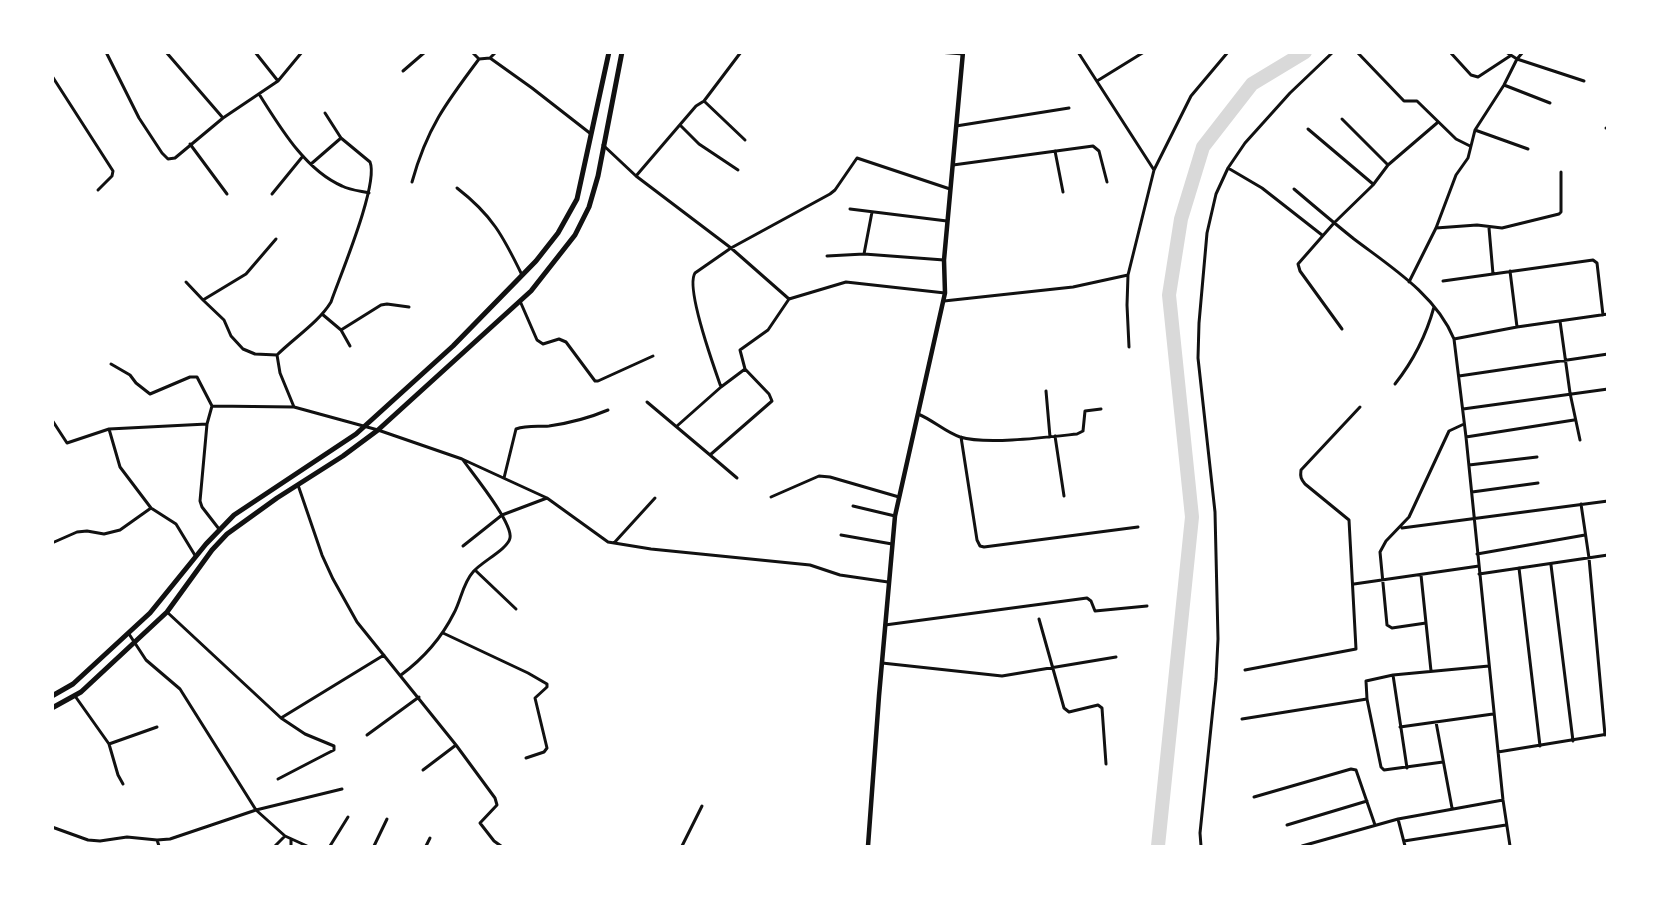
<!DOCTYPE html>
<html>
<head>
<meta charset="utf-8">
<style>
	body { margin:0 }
	#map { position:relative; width:1660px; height:899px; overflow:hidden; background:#fff; font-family:"Roboto Serif",serif }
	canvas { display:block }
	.frame { position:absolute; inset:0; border:54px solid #fff; pointer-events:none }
</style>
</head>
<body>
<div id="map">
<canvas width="1660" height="899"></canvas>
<div class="frame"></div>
</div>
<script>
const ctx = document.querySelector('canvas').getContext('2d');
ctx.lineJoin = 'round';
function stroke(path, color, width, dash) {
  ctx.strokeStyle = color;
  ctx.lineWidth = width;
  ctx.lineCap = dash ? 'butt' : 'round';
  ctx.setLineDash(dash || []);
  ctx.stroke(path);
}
stroke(new Path2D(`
	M1158,846L1192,517L1169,295L1181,219L1203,147L1252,84L1305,52`), '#d9d9d9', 14);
stroke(new Path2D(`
	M106,52L139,118L162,153L168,159L175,158L223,118L278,81L302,52
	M166,52L223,118
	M255,52L278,81
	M472,52L479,59
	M496,52L490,58L532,88L591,134
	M938,52L963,54
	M1357,52L1404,101H1417L1456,139L1470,146
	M1450,52L1471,75L1478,77L1510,56
	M1506,52L1517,59L1584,81
	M403,71L425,52
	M52,76L113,171L112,176L98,190
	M1097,81L1144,52
	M1504,85L1550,103
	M259,94C280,127 305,170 342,186C350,190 360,191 369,193
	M704,101L745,140
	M1342,119L1388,165
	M680,125L699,144L738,170
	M956,126L1069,108
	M1606,128H1608
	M1308,129L1373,184
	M1475,130L1528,149
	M190,144L227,194
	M603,145L636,176L731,248L789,299
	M1055,151L1063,192
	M311,164L341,138
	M953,165L1093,146L1099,151L1107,182
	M1228,168L1262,188L1322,235
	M1154,170L1191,96L1228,52
	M636,176L696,106L704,101L741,52
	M412,182C427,128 446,103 479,59L490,58
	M457,188C492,215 503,236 522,275
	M1294,189C1314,206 1334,223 1354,239C1391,267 1436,295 1454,339L1466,437L1503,800L1510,846
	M272,194L303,156
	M850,209L947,221
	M1436,228L1477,225L1502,228L1559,214L1561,212V172
	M1489,228L1493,274
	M276,239L246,274L203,300L224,320L231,336L243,349L255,354L277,355
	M864,254L872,212
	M827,256L864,254L944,260
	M1510,271L1517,327
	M1128,275L1127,305L1129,347
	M1443,281L1593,260L1597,263L1603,315
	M186,282L203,300
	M1409,282L1436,228L1456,175L1468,158L1475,130L1504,85L1517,59L1523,52
	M520,301L537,340L543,344L559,339L566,342L595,381H598L653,356
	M944,301L1073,287L1128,275L1154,170L1078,52
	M322,314L341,330L350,346
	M1560,321L1570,393L1580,440
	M1342,329L1300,271L1298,264L1334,223L1373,185L1388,165L1437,123
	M341,330L381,305L387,304L409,307
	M1454,339L1517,327L1608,314
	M111,364L130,375L136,383L150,394L190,377H197L212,406
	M1459,376L1608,354
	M1395,384C1414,360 1426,336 1434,307
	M721,387C714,367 685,288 695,273L731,248L830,194L835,190L857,158L950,189
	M1046,391L1050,437
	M647,402L710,455
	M294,407L280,373L277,355C294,338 319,322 331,302C340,276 379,184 370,162L341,138L325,113
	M1463,409L1608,389
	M918,414C933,420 945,432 960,437C986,445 1049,437 1077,434L1083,431L1085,411L1101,409
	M52,420L67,443L109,429L207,424
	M677,426L721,387L745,369
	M109,429L120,467L151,508L176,524L196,557
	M1055,436L1064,496
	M961,437L977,540L980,546L984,547L1138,527
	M1466,437L1574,420
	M1469,465L1537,457
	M504,478L516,429C527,425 538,427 549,426C570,423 589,418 608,410
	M737,478L710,455L772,401L769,394L745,369L740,350L768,330L789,299L846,282L945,293
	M298,485L322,555L333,579L357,622L456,745L495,798L497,805L480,823L494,841L501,846
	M1472,492L1538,483
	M771,497L819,476L830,477L899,497
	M1581,504L1589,558L1605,735
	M853,506L895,516
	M1402,528L1608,501
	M219,529L202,507L200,501L207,424L212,406L294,407L378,430L462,459L547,498L608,542L651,549L810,565L840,575L888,582
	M841,535L892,544
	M52,543L77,532L87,531L104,534L120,530L151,508
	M614,543L655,498
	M463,546L502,515L547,498
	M1477,554L1585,535
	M1551,565L1573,741
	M1519,568L1540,746
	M475,570L516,609
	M1479,574L1608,555
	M1421,575L1431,671
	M1354,584L1479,566
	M167,612L281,718L305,734L334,746V750L328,753L278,779
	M1039,619L1064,708L1069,712L1098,705L1102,708L1106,764
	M1426,623L1392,628L1387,625L1380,552L1386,541L1409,517L1449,431L1464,424
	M885,625L1087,598L1091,601L1095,611L1147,606
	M443,633L528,673L547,684V687L535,698L547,748L544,752L526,758
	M129,634L146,660L180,689L256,810L285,836L307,846
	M882,663L1002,676L1116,657
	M1245,670L1356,649L1349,520L1305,484C1301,479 1300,477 1301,470L1360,407
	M401,675C424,658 441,639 454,613C461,600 463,583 473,572C481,562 508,549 510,538C513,523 473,474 463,460
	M1393,675L1407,768
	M75,696L109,744L118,775L123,784
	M281,718L384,655
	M1242,719L1367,699
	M1436,722L1452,808
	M1400,727L1493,714
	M367,735L419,697
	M109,744L157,727
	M1498,752L1608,734
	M1443,762L1384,770L1381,767L1367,699L1366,681L1393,675L1489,666
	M423,770L456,745
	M1254,797L1351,769L1356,770L1375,825
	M1398,819L1405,846
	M1287,825L1367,801
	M52,827L88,840L100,841L127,837L157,840L170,839L256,810L342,789
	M157,840L159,846
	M1404,841L1506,825
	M275,846L285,836
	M291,846V839
	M330,846L348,817
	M374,846L387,819
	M426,846L430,838
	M682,846L702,806
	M1201,846L1200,833L1216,679L1218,639L1215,512L1198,358L1199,323L1207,233L1216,194L1228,168L1245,143L1290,93L1333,52
	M1302,846L1398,819L1503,800`), '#111', 3);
stroke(new Path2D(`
	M868,846L879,696L895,516L945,293L944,260L963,52`), '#111', 4.5);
stroke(new Path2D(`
	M52,696L73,684L150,613L206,544L234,515L356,434L453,346L536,261L558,233L577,199L609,52
	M52,708L81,692L167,612L212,550L227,534L277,498L343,456L378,430L531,291L575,235L589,207L598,176L622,52`), '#111', 5);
</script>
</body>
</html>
